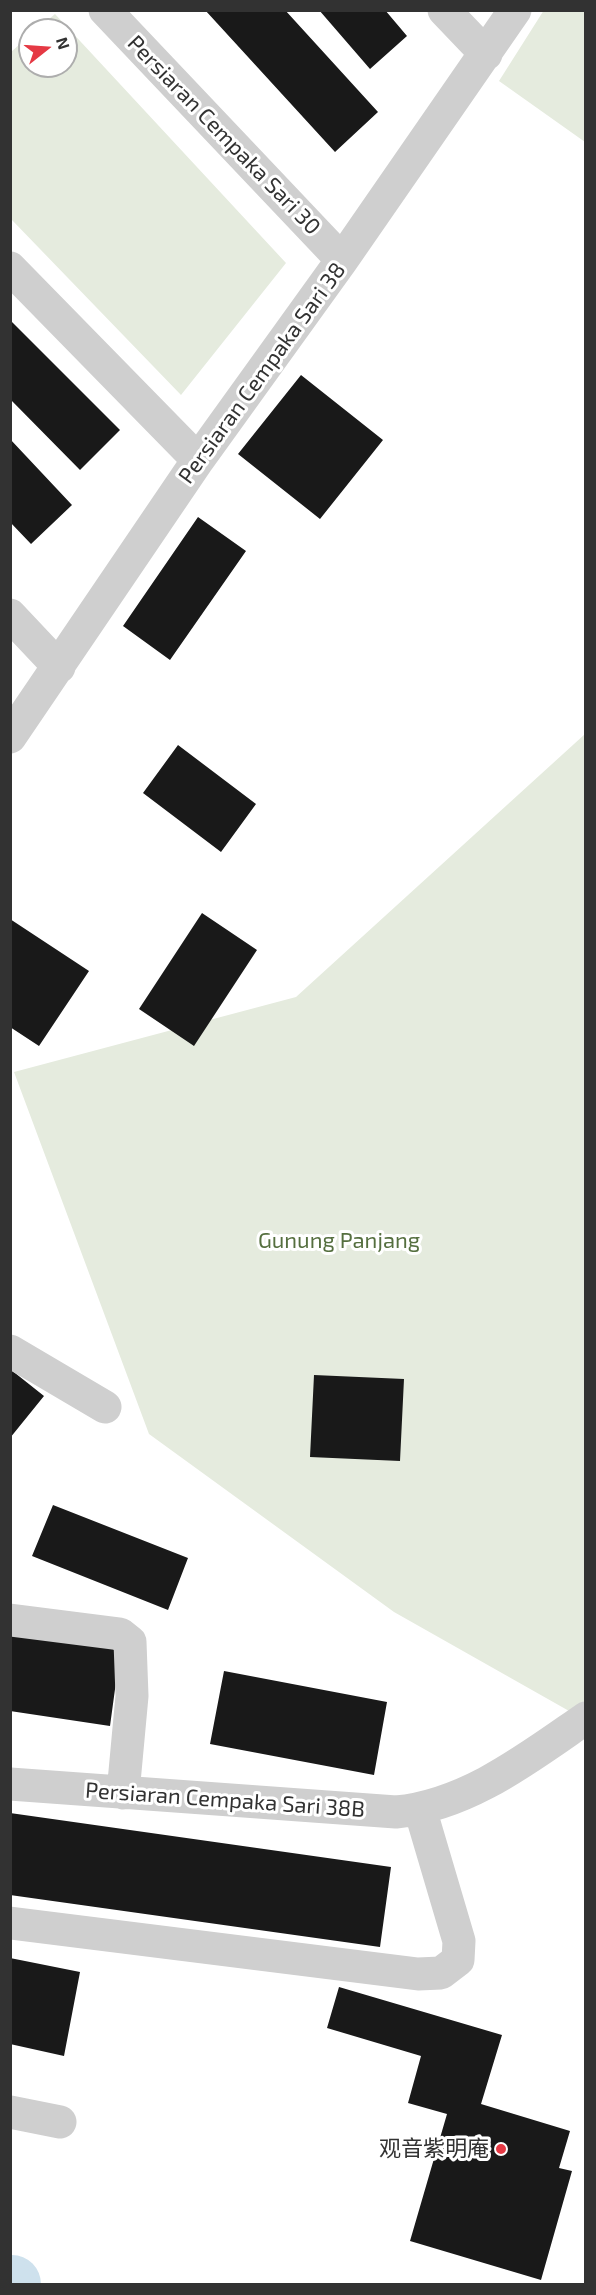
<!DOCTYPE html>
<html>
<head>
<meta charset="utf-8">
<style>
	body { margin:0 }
	#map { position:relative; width:596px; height:2295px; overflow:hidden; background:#fff; font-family:"Exo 2",sans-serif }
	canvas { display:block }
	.frame { position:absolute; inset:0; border:12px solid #323232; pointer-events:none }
	.north { position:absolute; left:18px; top:18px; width:60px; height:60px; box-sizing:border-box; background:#fff; border:2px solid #adadad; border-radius:50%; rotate:73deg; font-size:16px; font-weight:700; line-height:24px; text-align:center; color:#323232 }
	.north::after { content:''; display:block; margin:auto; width:21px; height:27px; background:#e53944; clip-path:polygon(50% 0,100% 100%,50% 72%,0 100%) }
</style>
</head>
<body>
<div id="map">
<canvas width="596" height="2295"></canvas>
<div class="frame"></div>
<div class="north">N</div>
</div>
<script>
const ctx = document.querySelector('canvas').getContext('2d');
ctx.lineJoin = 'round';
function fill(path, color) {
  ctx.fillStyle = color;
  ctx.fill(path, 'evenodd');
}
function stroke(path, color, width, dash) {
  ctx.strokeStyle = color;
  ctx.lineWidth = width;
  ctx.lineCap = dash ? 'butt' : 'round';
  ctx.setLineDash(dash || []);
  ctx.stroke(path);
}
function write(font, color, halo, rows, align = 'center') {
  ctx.font = font + ' "Exo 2","Noto Sans SC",sans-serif';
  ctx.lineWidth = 6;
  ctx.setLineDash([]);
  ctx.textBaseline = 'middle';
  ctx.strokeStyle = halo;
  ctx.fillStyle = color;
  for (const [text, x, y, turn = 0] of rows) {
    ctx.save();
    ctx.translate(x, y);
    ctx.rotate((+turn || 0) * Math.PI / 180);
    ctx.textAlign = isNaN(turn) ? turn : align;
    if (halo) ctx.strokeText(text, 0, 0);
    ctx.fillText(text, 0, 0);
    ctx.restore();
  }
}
fill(new Path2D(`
	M544,10L585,11V142L499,81Z
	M55,14L286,263L181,395L11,219V52L30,35V66H66V30H36Z
	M585,734V1720L394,1612L149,1434L14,1072L296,997Z`), '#e5ebde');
stroke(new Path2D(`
	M10,2284H12`), '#cee1ed', 58);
fill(new Path2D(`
	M205,10H285L378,112L335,152Z
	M319,10H385L407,36L370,69Z
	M10,320L120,430L80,470L10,399Z
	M301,375L383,440L320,519L238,454Z
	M10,439L72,505L31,544L10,522Z
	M198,517L246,551L170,660L123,626Z
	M178,745L256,804L221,852L143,793Z
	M202,913L257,950L194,1046L139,1009Z
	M10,919L89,971L39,1046L10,1027Z
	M10,1369L44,1396L10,1438Z
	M314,1375L404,1379L400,1461L310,1457Z
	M53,1505L188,1558L168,1610L32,1556Z
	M10,1629L121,1645L110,1726L10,1711Z
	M224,1671L387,1702L374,1775L210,1744Z
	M10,1813L391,1867L380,1947L10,1895Z
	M10,1958L80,1972L64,2056L10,2044Z
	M339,1987L502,2035L481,2104L570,2131L559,2168L572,2171L541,2280L410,2241L447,2114L408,2103L421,2056L327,2028Z`), '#191919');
stroke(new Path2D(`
	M105,10L342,260
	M444,10L486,54
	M10,268L198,460
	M10,615L59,667
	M10,737L198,460L342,260L515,10
	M10,1351L105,1407
	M10,1620L120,1634L130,1642L132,1696L123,1793
	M10,1784L396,1812C468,1805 528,1758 586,1718
	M10,1923L418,1974L441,1973L458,1960L459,1941L420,1809
	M10,2112L60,2122`), '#cfcfcf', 33);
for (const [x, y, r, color] of [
	[501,2149,6,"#e53944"]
]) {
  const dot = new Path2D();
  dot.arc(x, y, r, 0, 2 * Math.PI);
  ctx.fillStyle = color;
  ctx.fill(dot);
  stroke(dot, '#fff', 2);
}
write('22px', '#323232', '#fff', [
	["Persiaran Cempaka Sari 30",224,135,46],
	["Persiaran Cempaka Sari 38",262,373,-54],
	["Persiaran Cempaka Sari 38B",225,1800,4]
]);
write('22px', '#556f3f', '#fff', [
	["Gunung Panjang",339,1241]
]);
write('22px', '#323232', '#fff', [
	["观音紫明庵",489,2149]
], 'right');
</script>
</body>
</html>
